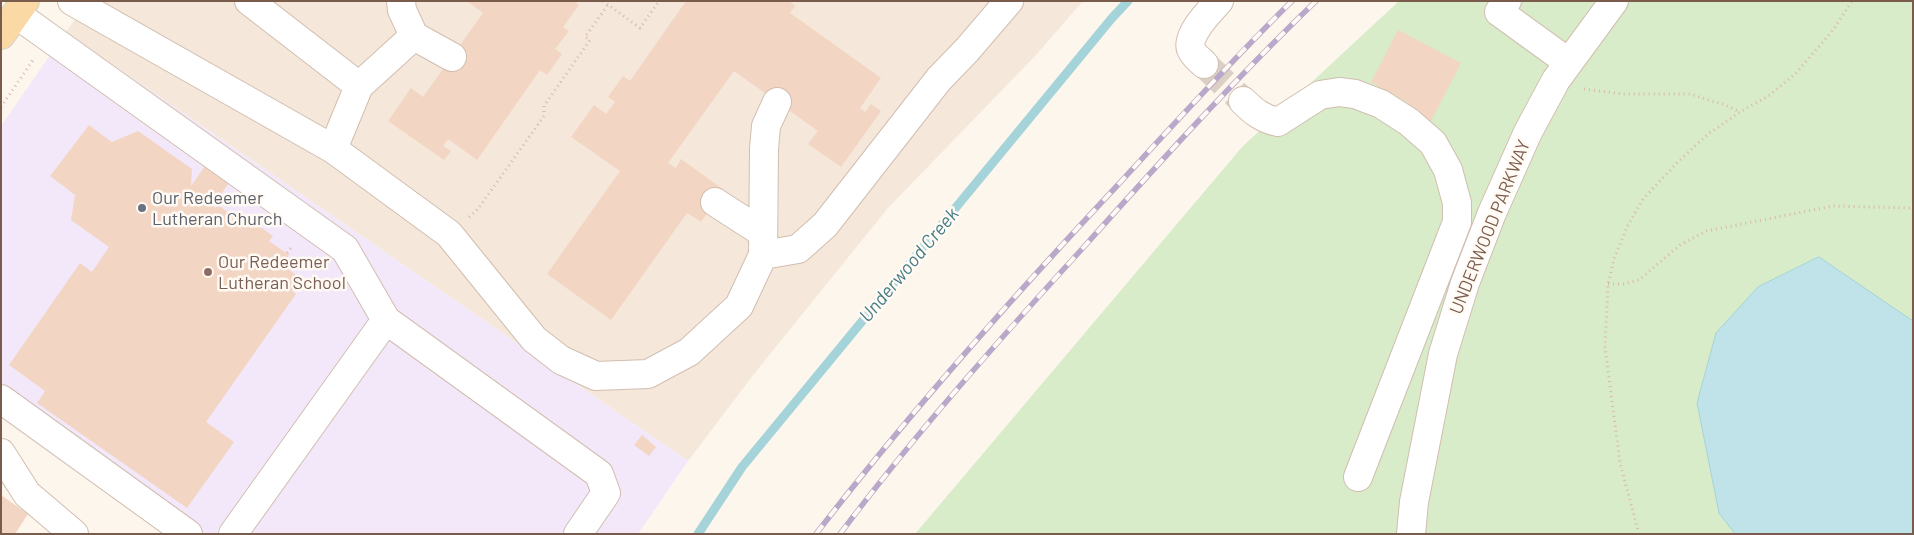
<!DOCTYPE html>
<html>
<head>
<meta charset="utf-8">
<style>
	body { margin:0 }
	#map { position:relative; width:1914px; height:535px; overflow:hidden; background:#fdf6ec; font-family:Barlow,sans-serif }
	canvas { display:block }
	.frame { position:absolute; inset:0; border:2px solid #7a5c4d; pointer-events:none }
</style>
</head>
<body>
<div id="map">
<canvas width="1914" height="535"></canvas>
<div class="frame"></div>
</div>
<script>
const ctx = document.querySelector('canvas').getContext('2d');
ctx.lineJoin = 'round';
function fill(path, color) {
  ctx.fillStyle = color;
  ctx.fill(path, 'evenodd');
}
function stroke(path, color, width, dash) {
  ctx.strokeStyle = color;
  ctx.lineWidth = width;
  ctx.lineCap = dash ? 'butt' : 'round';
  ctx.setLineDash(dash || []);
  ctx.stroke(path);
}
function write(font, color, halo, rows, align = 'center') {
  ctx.font = font + ' Barlow,sans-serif';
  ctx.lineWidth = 5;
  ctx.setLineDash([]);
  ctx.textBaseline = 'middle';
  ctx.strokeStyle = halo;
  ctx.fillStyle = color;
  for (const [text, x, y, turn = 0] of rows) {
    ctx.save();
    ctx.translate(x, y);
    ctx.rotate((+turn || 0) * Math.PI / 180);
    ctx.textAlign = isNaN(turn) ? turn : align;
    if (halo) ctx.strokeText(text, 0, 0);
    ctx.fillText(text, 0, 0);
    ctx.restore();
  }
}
fill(new Path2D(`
	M88,1H1083L1036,55L888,208L754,374L688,461L66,32Z`), '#f5e8da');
fill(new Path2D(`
	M66,32L688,461L638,534H163L1,418V126Z`), '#f3e8fa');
fill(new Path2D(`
	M1399,1H1913V534H915L1242,147Z`), '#d8ecc9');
const water = new Path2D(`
	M1819,257L1913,321V534H1735L1719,513L1697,403L1716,333L1758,287Z`);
fill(water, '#bfe3e8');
stroke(water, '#a5d3da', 1);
stroke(new Path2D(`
	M698,534L742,467L1112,18L1128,1`), '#a5d3da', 9);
fill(new Path2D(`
	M467,1H574L579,5L563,27L569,31L555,49L562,54L547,75L540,70L477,160L448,139L443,146L451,151L444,160L388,121L411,88L423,97L483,13Z
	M686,1H789L795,6L790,13L881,78L860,108L865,112L871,104L881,111L841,167L808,144L818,131L734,71L668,163L676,168L681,159L724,190L701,222L687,213L611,320L547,274L620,171L571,137L594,105L606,114L615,102L608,97L623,76L630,81Z
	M1398,30L1461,63L1429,125L1404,111L1409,103L1371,82Z
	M89,125L112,142L138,131L192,169L191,186L205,166L229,183L213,206L216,208L218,205L237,219L239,216L254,227L256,224L273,236L269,241L289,255L282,265L301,278L292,291L296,294L206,422L234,442L187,508L37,403L45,391L9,365L80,263L92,272L109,247L71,220L75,195L50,176Z
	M642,435L656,447L649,456L634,445Z
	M1,495L28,514L15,534H1Z`), '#f3d5c3');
stroke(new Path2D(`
	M1204,64L1243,101`), '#dcd0c4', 28, [28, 14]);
const minor = new Path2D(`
	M72,1L333,149L449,234L534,339L561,360L596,376L648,374L689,352L739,306L763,255L764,149L766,126L777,102
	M249,1L359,86L333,149
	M401,1L402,10L414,36
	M1507,1L1499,12L1568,62
	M16,14L345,249L386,320L599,474L606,493L578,534
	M1204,64C1200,60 1193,55 1191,49C1186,35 1210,11 1219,1
	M359,86L414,36L452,57
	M1243,101C1254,112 1263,119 1278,122L1320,95L1339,92L1355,94L1381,104L1409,122L1433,143L1448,170L1457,203V222L1358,477
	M715,202L763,233
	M763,255L798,249L825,225L939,79L967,50L1009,1
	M1,399L188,534
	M1,453L27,494L74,534
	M233,534L386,320
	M1411,534L1414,502L1443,354L1465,283L1492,213L1528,132L1556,80L1614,1`);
const major = new Path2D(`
	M1,35L25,1`);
stroke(minor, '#d1beb0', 30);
stroke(major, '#dad1cd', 30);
stroke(new Path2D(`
	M603,1L640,28L659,1
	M1584,89L1623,94H1690L1725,105L1740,112
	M1,107L33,60
	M469,217L478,209L544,116V106L590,40L585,37L608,5
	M287,253L293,245
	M1608,284H1623L1639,280L1680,245L1706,231L1833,206L1913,208
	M1639,534L1620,463L1605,347L1608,284L1614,259L1627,227L1643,199L1677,163L1708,134L1740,112L1770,95L1796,73L1833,30L1852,1`), '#d9b8a5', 3, [1, 4]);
stroke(minor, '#fff', 28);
stroke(major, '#fbd9a5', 28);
const rail = new Path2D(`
	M816,534C909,413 1011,299 1115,188C1173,125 1231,61 1292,1
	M840,534C915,434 998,341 1082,249C1158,164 1234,80 1316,1`);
stroke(rail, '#b9a8c9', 5.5);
stroke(rail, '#fffaf3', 4, [11]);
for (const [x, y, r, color] of [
	[142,208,5,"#6b7280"],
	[208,272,5,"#8d6e63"]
]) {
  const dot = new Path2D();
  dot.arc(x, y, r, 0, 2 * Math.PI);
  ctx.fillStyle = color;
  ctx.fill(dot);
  stroke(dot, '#fffaf3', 2);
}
write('18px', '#5b616d', '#fffaf3', [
	["Our Redeemer",152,198],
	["Lutheran Church",152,219]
], 'left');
write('18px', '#7a5c4d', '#fffaf3', [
	["UNDERWOOD PARKWAY",1490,227,-68]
]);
write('18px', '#785e54', '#fffaf3', [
	["Our Redeemer",218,262],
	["Lutheran School",218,283]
], 'left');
write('italic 19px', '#437c86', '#fffaf3', [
	["Underwood Creek",909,265,-50]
]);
</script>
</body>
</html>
